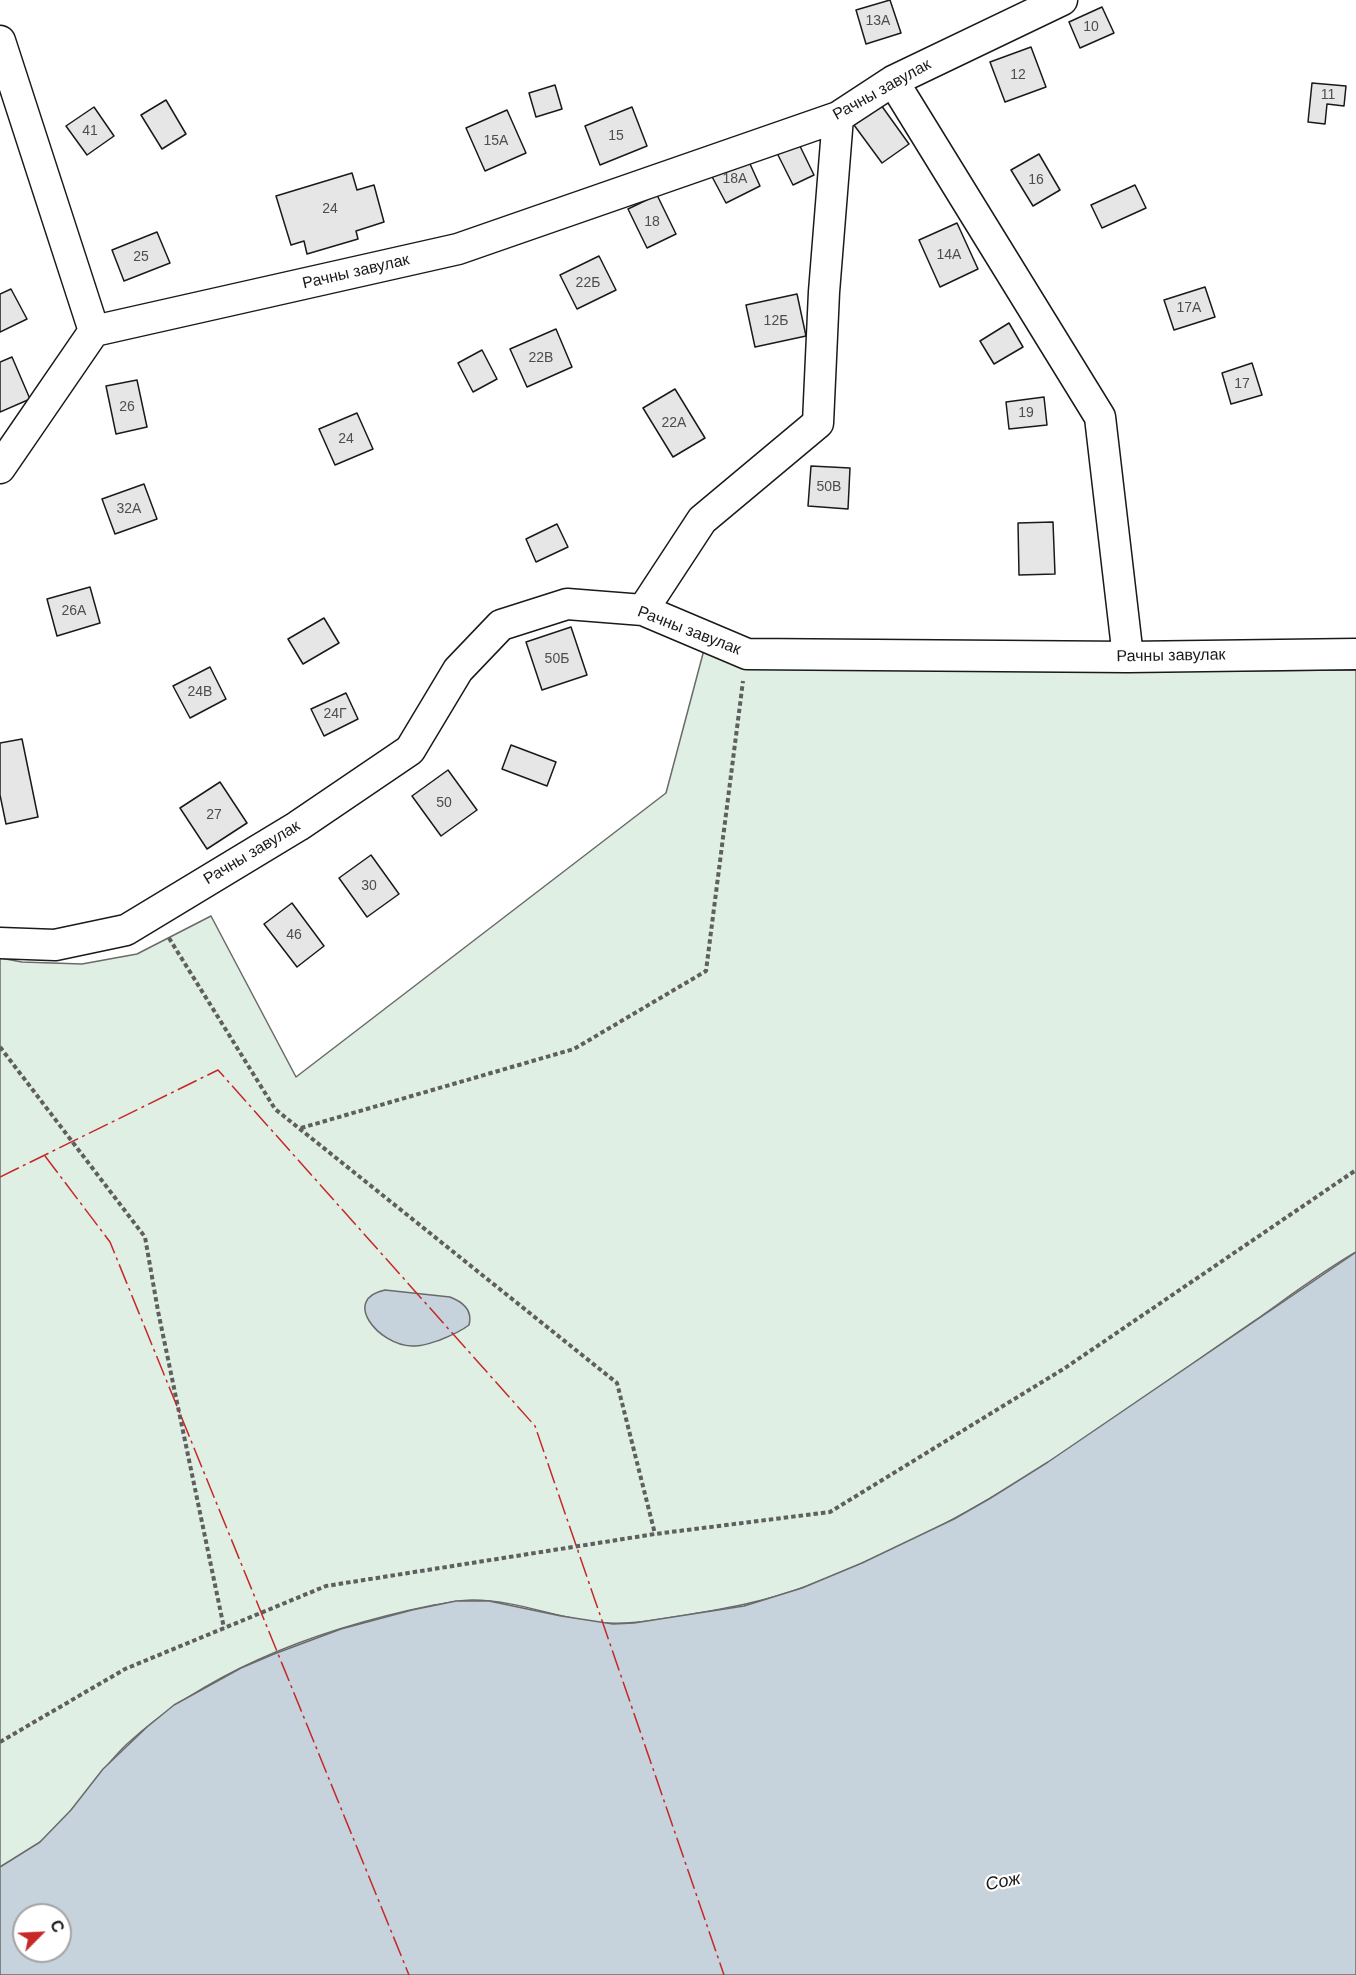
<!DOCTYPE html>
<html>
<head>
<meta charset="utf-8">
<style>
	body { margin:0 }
	#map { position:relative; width:1356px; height:1975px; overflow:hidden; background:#fff; font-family:Arial,sans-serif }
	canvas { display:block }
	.north { position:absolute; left:12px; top:1903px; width:60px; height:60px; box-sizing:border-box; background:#fff; border:2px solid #a3a3a3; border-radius:50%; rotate:66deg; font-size:16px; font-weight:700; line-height:24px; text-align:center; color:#1a1a1a }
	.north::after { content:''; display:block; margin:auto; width:21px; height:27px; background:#c62828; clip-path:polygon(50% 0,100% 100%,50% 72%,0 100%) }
</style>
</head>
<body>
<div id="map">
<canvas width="1356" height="1975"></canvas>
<div class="north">С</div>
</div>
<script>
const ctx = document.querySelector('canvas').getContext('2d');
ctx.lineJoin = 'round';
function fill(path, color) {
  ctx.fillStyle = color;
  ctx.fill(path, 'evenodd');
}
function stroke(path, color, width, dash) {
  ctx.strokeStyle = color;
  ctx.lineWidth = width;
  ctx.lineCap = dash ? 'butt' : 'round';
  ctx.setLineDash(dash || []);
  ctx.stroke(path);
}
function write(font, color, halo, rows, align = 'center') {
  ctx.font = font + ' Arial,sans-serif';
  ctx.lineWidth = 4.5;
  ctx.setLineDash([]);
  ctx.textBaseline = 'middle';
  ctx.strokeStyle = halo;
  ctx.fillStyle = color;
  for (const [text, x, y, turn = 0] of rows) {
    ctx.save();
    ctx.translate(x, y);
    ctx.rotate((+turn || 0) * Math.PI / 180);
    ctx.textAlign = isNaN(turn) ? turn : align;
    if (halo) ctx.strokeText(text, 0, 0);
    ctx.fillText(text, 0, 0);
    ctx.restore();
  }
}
const green = new Path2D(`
	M705,646L772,668L1081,672L1356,670V1252C1323,1271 1291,1295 1260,1317C1170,1378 1083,1444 989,1499C933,1532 869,1562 807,1586C768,1601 728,1608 687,1615C656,1620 626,1626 595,1622C554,1617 514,1600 473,1600C460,1600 447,1603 434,1605C325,1627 210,1668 127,1744C95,1774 74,1815 39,1843C27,1852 13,1860 0,1867V958L22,962L82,964L137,954L211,916L296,1077L666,793Z`);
fill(green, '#e0efe3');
stroke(green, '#6a6a6a', 1.5);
const water = new Path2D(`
	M1356,1252V1975H0V1867L40,1842L71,1810L103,1769L147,1727L174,1705L241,1668L274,1654L341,1629L412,1610L456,1601H489L561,1616L613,1624L634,1623L744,1606L802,1588L862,1563L954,1519L989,1499L1048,1462ZM24,1915H60V1951H24Z
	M385,1290L450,1297C463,1302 473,1310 469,1325C460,1332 450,1336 440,1340C431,1343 421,1347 412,1346C378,1345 341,1299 385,1290Z`);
fill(water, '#c6d2dc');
stroke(water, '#6a6a6a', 1.5);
const building = new Path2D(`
	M890,0L901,33L866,44L856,10Z
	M1102,7L1114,33L1080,48L1069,22Z
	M1031,47L1046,87L1005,102L990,62Z
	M1312,83L1346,86L1344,106L1327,104L1325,124L1308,122Z
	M555,85L562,109L536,117L529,93Z
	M166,100L186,134L162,149L141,115Z
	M881,105L909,144L882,163L854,125Z
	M94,107L114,136L87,155L66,126Z
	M632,107L647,146L600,165L585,126Z
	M507,110L526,153L485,171L466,128Z
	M797,140L814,175L793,185L776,151Z
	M1039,154L1060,190L1033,206L1011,170Z
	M746,155L760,186L726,203L709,171Z
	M352,173L357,190L374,185L384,222L356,231L358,239L307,254L304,241L291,245L276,196Z
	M1135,185L1146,208L1102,228L1091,205Z
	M657,195L676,234L647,248L628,209Z
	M957,223L978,269L940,287L919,240Z
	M157,232L170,263L124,281L112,250Z
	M599,256L616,290L577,309L560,275Z
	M1205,287L1215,317L1174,330L1164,300Z
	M11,289L27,319L0,332V294Z
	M797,294L806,336L755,347L746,305Z
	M1009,323L1023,347L994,364L980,341Z
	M556,329L572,367L527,387L510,349Z
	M482,350L497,379L473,392L458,363Z
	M12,357L30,399L0,412V362Z
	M1252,363L1262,395L1231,404L1222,373Z
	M137,380L147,427L116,434L106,386Z
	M675,389L705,438L673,457L643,408Z
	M1044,397L1047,425L1009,429L1006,402Z
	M357,413L373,449L335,465L319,429Z
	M811,466L850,468L848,509L808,506Z
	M144,484L157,519L115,534L102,499Z
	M1053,522L1055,574L1019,575L1018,523Z
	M557,524L568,547L536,562L526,539Z
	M90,587L100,623L57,636L47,599Z
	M324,618L339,643L303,664L288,639Z
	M571,627L587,675L542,690L526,642Z
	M210,667L226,699L190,718L173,686Z
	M346,693L358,719L324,736L311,709Z
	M22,739L38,817L6,824L0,795V743Z
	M511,745L556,762L547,786L502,769Z
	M448,770L477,810L441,836L412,796Z
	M220,782L247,823L207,849L180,808Z
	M371,855L399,894L367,917L339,878Z
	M292,903L324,946L297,967L264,924Z`);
fill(building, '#e6e6e6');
stroke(building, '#1a1a1a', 1.5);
const minor = new Path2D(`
	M0,41L94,331
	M893,81L1100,417L1128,657
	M0,468L94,331L458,249L838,117L893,81L1062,0
	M643,610L702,520L818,423L824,292L838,117
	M0,943L55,945L126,930L298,826L410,750L458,670L501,625L567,604L643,610L747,654L1128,657L1356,654`);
stroke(minor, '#1a1a1a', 33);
stroke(new Path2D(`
	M169,938L275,1109L617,1383L655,1534
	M0,1047L145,1237L158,1311L224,1628
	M301,1128L574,1049L706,971L743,681
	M0,1742L125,1669L326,1586L655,1534L830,1512L1065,1368L1356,1170`), '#5f5f5f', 4, [4.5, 3]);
stroke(minor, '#fff', 30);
stroke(new Path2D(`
	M45,1156L110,1242L409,1975
	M0,1177L218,1070L535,1426L724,1975`), '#c62828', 1.5, [21, 4.5, 3, 4.5]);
write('14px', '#4d4d4d', null, [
	["13А",878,21],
	["10",1091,27],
	["12",1018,75],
	["11",1328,95],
	["41",90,131],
	["15",616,136],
	["15А",496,141],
	["18А",735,179],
	["16",1036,180],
	["24",330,209],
	["18",652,222],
	["14А",949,255],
	["25",141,257],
	["22Б",588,283],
	["17А",1189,308],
	["12Б",776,321],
	["22В",541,358],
	["17",1242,384],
	["26",127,407],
	["19",1026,413],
	["22А",674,423],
	["24",346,439],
	["50В",829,487],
	["32А",129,509],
	["26А",74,611],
	["50Б",557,659],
	["24В",200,692],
	["24Г",335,714],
	["50",444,803],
	["27",214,815],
	["30",369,886],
	["46",294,935]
]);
write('16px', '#1a1a1a', '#fff', [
	["Рачны завулак",882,90,-29],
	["Рачны завулак",356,272,-13],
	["Рачны завулак",689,631,21],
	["Рачны завулак",1171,656,-1],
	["Рачны завулак",252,853,-31]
]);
write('italic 18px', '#1a1a1a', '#fff', [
	["Сож",1003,1882,-11]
]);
</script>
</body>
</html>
